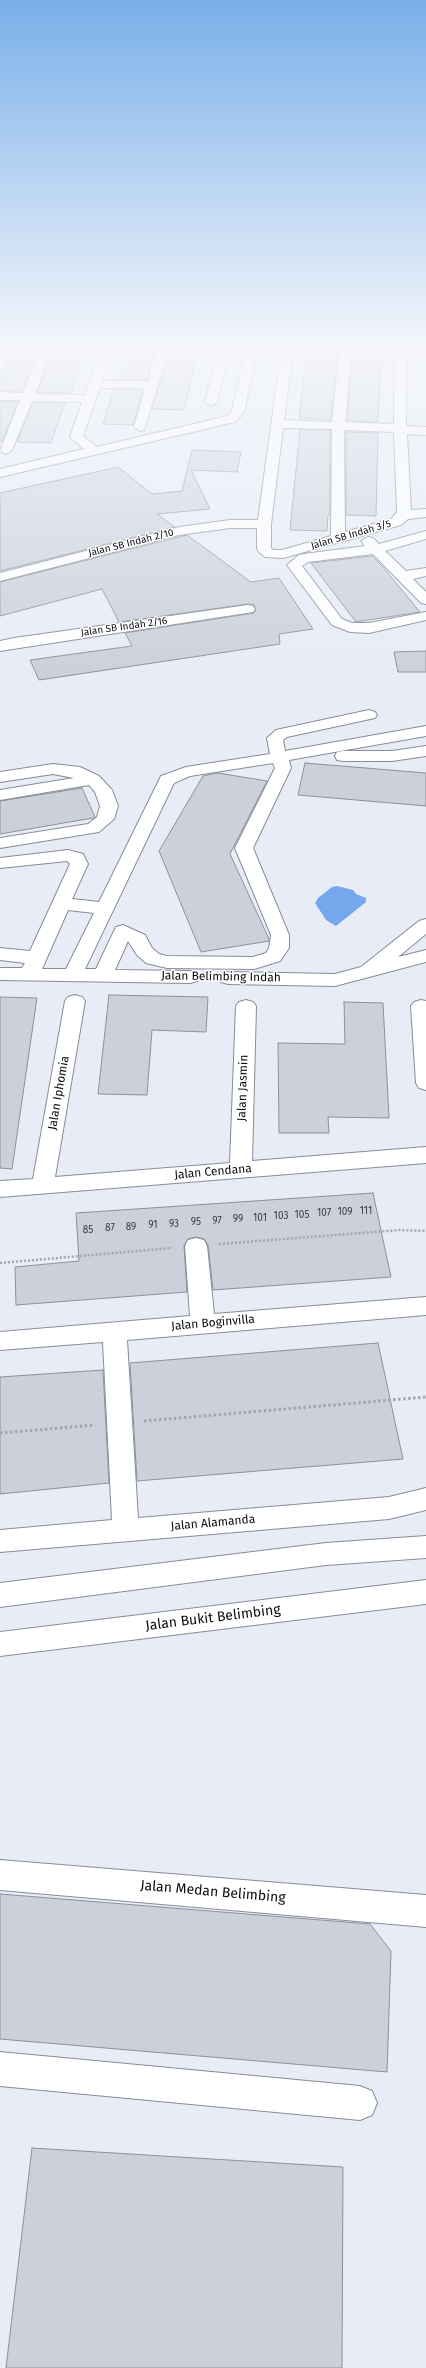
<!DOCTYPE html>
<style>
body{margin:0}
canvas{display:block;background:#e7ecf7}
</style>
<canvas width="426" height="2368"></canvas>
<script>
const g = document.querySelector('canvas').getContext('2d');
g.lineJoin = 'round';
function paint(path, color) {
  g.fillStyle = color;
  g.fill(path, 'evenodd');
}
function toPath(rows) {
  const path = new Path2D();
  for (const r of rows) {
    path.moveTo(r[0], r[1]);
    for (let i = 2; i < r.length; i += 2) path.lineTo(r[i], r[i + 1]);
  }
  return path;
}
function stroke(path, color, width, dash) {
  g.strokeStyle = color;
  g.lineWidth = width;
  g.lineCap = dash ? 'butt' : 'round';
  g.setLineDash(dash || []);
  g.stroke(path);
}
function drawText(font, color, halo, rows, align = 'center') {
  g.font = font + ' "Fira Sans",sans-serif';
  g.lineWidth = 3;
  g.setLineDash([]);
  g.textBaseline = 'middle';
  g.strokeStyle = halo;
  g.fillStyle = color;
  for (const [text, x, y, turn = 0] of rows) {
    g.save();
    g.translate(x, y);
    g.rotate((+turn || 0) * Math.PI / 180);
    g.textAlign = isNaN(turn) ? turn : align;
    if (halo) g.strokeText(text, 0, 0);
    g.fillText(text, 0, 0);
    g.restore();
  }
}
paint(toPath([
 [337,886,353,890,356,894,366,898,366,902,336,926,326,920,315,903,318,898,332,887]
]), '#74a7eb');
const building = toPath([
 [14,346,40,346,22,391,0,391,0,380,14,346],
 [55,346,88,346,70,393,37,393,55,346],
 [131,346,156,346,147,380,119,380,131,346],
 [308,346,338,346,331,420,299,418,308,346],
 [353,346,381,347,378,422,347,421,353,346],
 [171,347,199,348,184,410,152,409,171,347],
 [114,390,143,390,133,425,103,424,114,390],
 [0,402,18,402,2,441,0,441,0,402],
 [33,403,65,403,51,443,17,442,33,403],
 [300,430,330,430,330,515,328,515,327,531,290,530,300,430],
 [346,432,378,433,376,516,346,515,346,432],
 [192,450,241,452,237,472,191,470,210,509,157,514,175,527,0,571,0,493,118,467,152,494,182,491,192,450],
 [187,535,251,582,279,578,313,629,279,634,280,644,39,680,30,660,132,646,125,633,254,613,256,610,254,605,248,604,119,622,102,589,0,616,0,582,187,535],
 [372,556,382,566,420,612,356,622,311,563,372,556],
 [426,651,426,672,398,672,394,652,426,651],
 [305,763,426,773,426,806,298,795,305,763],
 [218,773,267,781,230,854,269,939,269,941,201,952,159,851,203,776,218,773],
 [82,788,95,817,93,818,0,834,0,801,82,788],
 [109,995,208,997,206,1032,152,1030,147,1095,98,1094,109,995],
 [0,997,37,998,12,1169,0,1168,0,997],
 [344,1002,383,1003,389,1118,328,1117,329,1133,279,1133,278,1043,345,1044,344,1002],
 [373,1193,391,1277,213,1290,208,1245,204,1239,196,1237,188,1239,184,1246,187,1292,16,1305,15,1267,79,1261,76,1213,373,1193],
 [378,1343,403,1459,137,1481,130,1363,378,1343],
 [103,1370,109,1483,0,1494,0,1377,103,1370],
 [0,1894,370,1924,391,1951,387,2072,0,2039,0,1894],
 [32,2148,343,2167,342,2368,6,2368,32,2148]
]);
paint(building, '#cbd0da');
stroke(building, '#8c919a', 1);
const minor = toPath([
 [42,346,54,346,35,394,85,395,103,346,115,346,102,381,148,381,158,346,170,346,144,430,140,431,134,427,145,388,100,388,83,436,97,447,227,416,232,411,246,346,258,346,244,412,235,422,0,477,0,469,84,449,70,437,82,402,32,401,12,450,6,454,0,451,20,400,0,400,0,392,23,393,42,346],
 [219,346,231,346,217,402,211,406,205,402,219,346],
 [282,346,294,346,284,420,332,422,340,346,352,346,345,422,394,424,395,346,407,346,406,426,426,427,426,435,407,434,411,510,426,509,426,517,408,519,401,525,283,558,265,557,259,552,257,549,257,528,230,528,179,535,0,581,0,573,179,527,230,520,258,520,282,346],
 [283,428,332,429,331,536,282,550,273,550,271,548,271,524,283,428],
 [344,430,394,432,397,512,391,519,345,532,344,430],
 [426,531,426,539,385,551,406,571,426,568,426,576,413,579,426,592,426,604,421,603,373,554,308,562,302,566,342,619,352,623,369,623,426,612,426,620,369,633,350,632,332,625,287,565,299,555,304,554,365,546,361,541,368,537,373,538,379,544,426,531],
 [248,605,253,606,255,609,253,612,0,651,0,641,14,638,248,605],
 [369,710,375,712,377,715,375,718,287,737,283,740,285,751,426,726,426,736,289,760,291,768,253,848,289,935,289,948,280,961,254,969,167,968,146,963,137,955,128,941,115,970,190,971,197,973,200,977,197,981,190,983,0,980,0,968,22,968,25,963,0,960,0,948,30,951,70,864,67,861,0,868,0,858,68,850,83,854,88,864,72,899,99,902,161,776,186,767,270,754,267,738,276,730,369,710],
 [273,763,275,768,235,848,271,935,269,948,266,953,253,957,167,956,159,954,152,948,145,935,123,925,116,927,114,931,96,969,85,969,174,783,190,776,273,763],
 [68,910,94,913,66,969,42,969,68,910],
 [426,746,426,756,392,761,343,761,337,760,335,756,337,752,343,751,392,751,426,746],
 [53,764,80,767,99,776,112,790,118,806,114,819,99,832,0,848,0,838,88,824,97,817,100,806,95,792,89,785,0,800,0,790,74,778,53,774,0,782,0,772,53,764],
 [426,919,426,934,398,957,426,950,426,962,335,986,228,984,221,982,218,978,221,974,228,972,335,974,361,967,419,921,426,919],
 [75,995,82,997,85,1001,55,1177,230,1163,236,1006,239,1002,246,1000,253,1002,256,1006,252,1161,426,1147,426,1163,0,1197,0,1181,33,1179,65,1001,68,997,75,995],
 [421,1000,426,1001,426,1090,419,1088,416,1083,411,1006,414,1002,421,1000],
 [196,1238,204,1240,207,1246,214,1314,426,1297,426,1315,127,1340,138,1518,389,1497,426,1488,426,1510,389,1519,0,1552,0,1530,112,1520,103,1342,0,1350,0,1332,190,1316,185,1246,188,1240,196,1238],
 [0,1860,426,1895,426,1927,0,1890,0,1860],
 [0,2052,360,2086,372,2091,377,2103,372,2115,360,2120,0,2086,0,2052]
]);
const major = toPath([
 [426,1536,426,1558,326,1565,0,1607,0,1583,326,1543,426,1536],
 [426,1580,426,1604,0,1656,0,1632,426,1580]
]);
stroke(minor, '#888c96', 2);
stroke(major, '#888c96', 2);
stroke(toPath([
 [219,1244,400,1230,426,1231],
 [0,1263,172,1248]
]), '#a2a6af', 2.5, [2, 2]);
stroke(toPath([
 [144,1421,426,1397],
 [0,1433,95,1425]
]), '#a2a6af', 3, [2.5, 2.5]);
paint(minor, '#fff');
paint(major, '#fff');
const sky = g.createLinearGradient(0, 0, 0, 677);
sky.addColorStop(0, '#79afe9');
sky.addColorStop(0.51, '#f4f6fb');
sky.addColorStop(1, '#f4f6fb00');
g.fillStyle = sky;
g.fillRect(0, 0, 426, 677);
drawText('10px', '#0a0b0f', '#fff', [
 ["Jalan SB Indah 3/5",351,535,-16],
 ["Jalan SB Indah 2/10",131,543,-14],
 ["Jalan SB Indah 2/16",124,627,-8]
]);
drawText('10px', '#3a3c42', null, [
 ["111",366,1211],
 ["109",345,1212],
 ["107",324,1213],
 ["105",302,1215],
 ["103",281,1216],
 ["101",260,1218],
 ["99",238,1219],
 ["97",217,1221],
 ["95",196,1222],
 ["93",174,1224],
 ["91",153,1225],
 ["89",131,1227],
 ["87",110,1228],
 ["85",88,1230]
]);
drawText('12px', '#0a0b0f', '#fff', [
 ["Jalan Belimbing Indah",221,977,1],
 ["Jalan Jasmin",243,1088,-88],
 ["Jalan Iphomia",59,1093,-80],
 ["Jalan Cendana",213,1172,-5],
 ["Jalan Boginvilla",213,1323,-5],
 ["Jalan Alamanda",213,1523,-5]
]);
drawText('14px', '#0a0b0f', '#fff', [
 ["Jalan Bukit Belimbing",213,1618,-7],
 ["Jalan Medan Belimbing",213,1892,5]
]);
</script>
